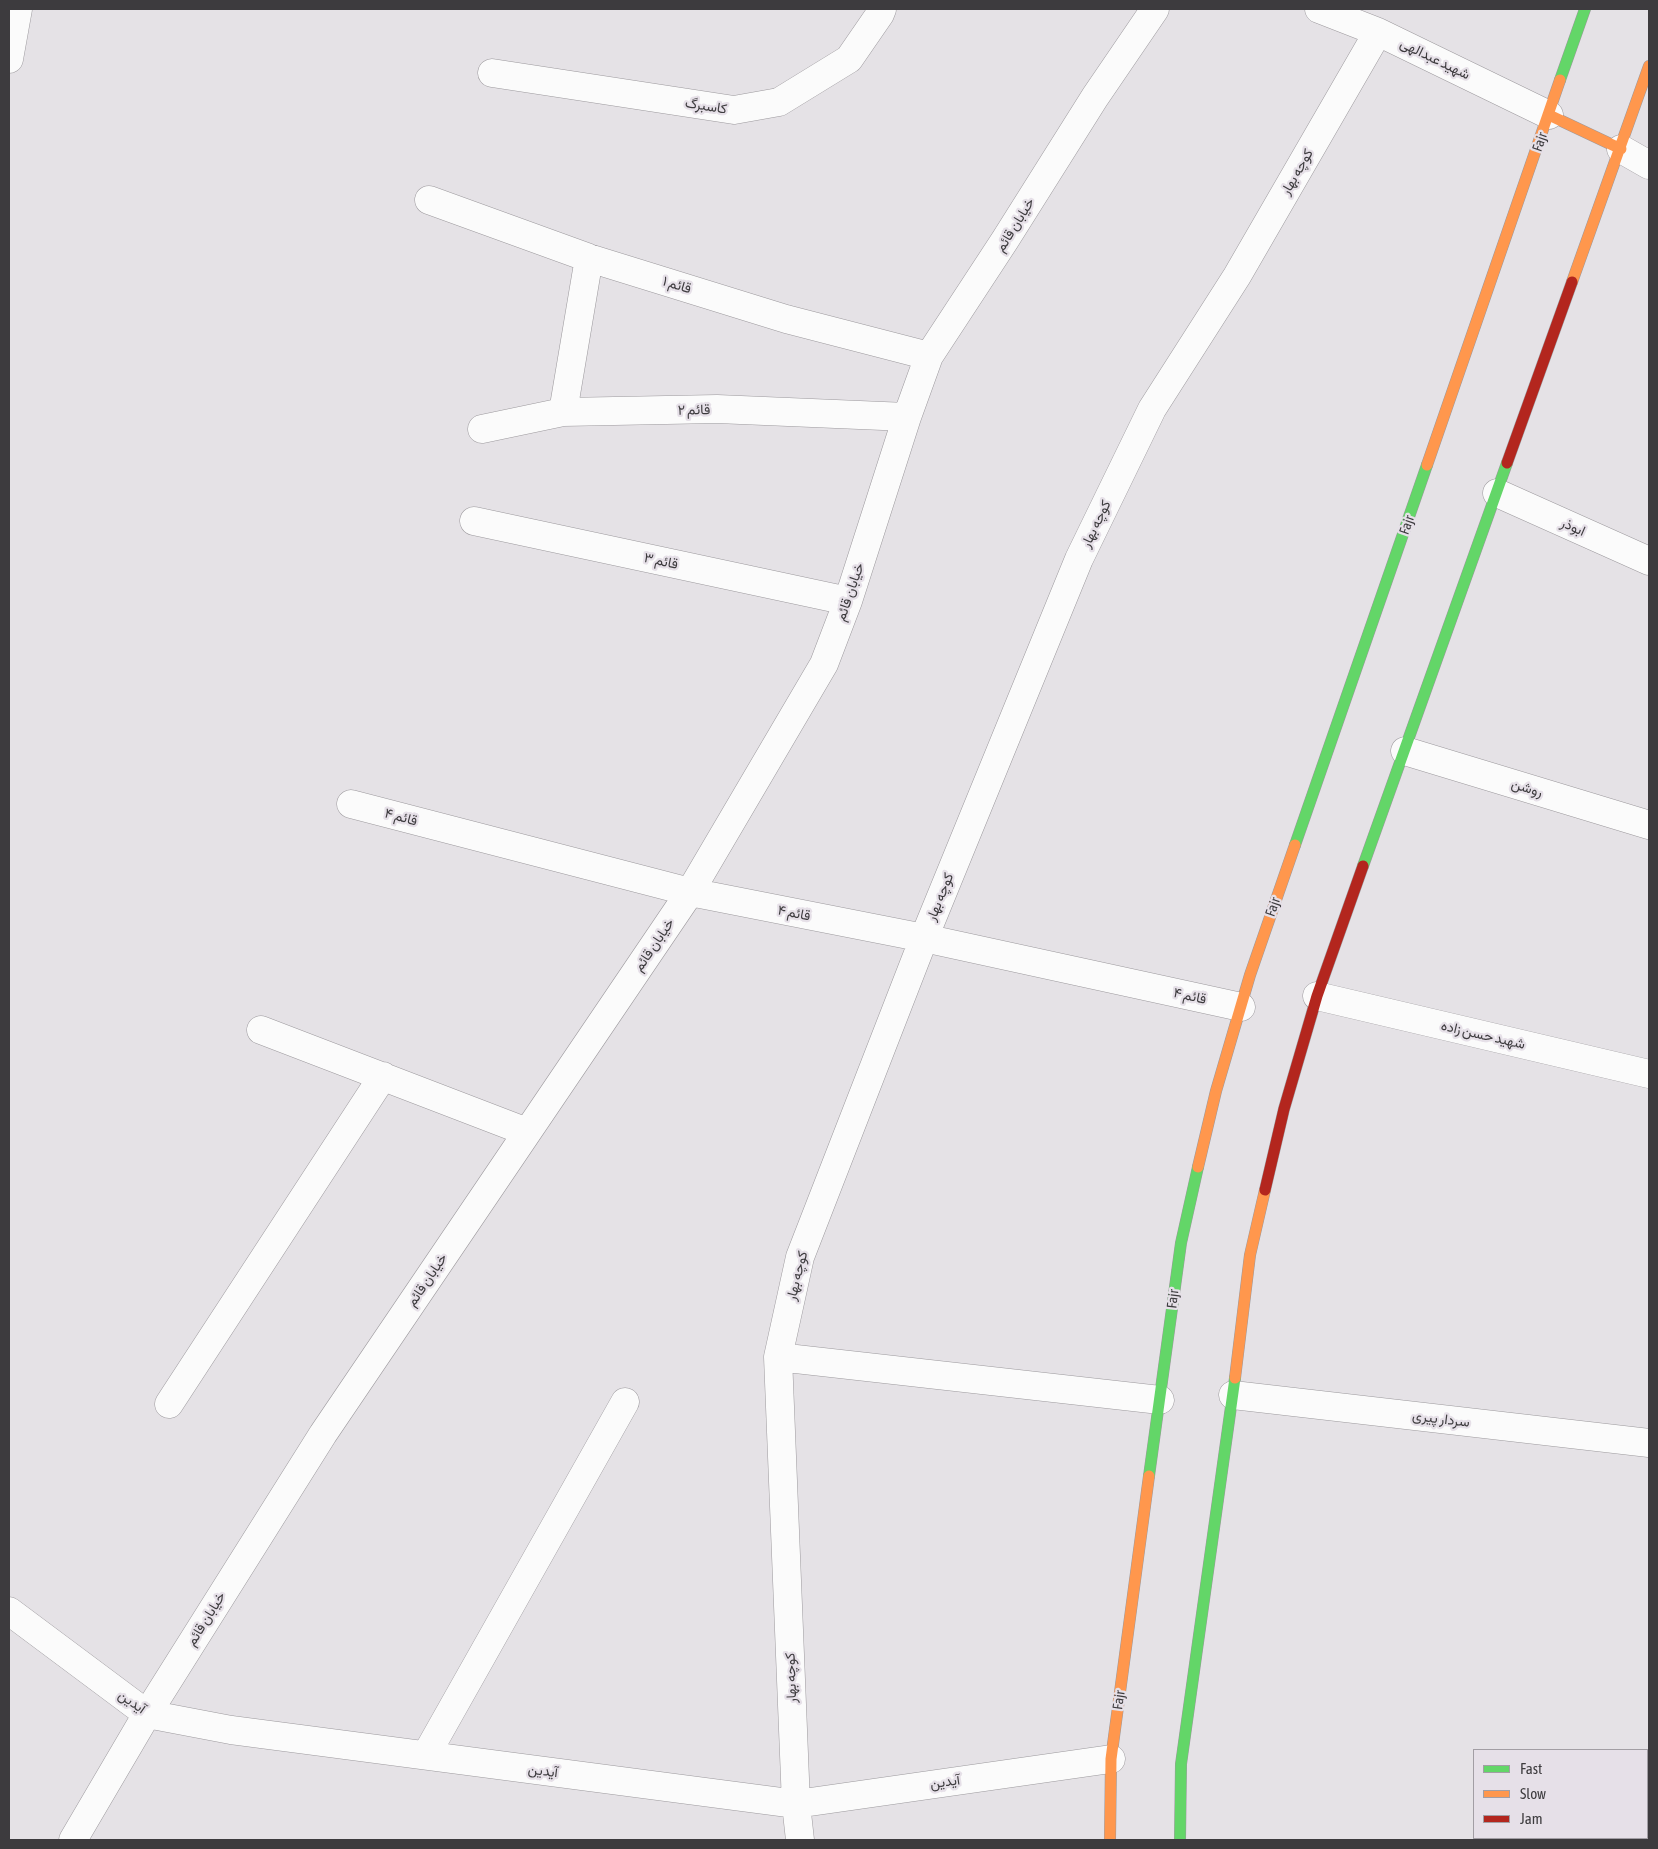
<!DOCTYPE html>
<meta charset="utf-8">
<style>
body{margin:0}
#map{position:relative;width:1658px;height:1849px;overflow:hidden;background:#e5e2e6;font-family:"Asap Condensed",sans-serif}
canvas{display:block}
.frame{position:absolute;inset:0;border:10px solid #3d3b3e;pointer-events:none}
.legend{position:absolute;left:1473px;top:1749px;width:175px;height:90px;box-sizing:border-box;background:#e6e0e8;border:1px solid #a29ea4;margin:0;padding:6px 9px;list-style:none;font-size:15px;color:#3d3b3e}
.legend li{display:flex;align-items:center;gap:10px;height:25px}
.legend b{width:25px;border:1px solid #a29ea4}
</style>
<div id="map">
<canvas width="1658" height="1849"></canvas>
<div class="frame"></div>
<ul class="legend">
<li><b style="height:6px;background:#63d668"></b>Fast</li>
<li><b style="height:6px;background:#ff974d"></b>Slow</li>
<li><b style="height:6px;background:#b3261e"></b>Jam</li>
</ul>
</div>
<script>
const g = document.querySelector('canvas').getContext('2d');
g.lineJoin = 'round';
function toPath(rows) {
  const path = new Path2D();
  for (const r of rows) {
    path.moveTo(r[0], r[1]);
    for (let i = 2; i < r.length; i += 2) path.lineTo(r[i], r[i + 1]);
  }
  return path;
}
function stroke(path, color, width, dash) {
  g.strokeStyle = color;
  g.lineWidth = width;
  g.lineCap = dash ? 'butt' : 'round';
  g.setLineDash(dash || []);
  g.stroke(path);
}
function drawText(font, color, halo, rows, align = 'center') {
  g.font = font + ' "Asap Condensed",Vazirmatn,sans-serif';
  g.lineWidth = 4.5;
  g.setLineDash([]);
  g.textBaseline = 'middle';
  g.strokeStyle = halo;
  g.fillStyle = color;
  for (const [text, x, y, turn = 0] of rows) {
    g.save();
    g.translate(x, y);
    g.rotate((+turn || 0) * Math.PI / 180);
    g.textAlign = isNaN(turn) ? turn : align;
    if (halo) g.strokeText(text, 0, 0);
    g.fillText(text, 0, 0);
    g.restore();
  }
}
const street = toPath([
 [1319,9,1378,32,1549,115],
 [9,59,18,9],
 [492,73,734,110,779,102,849,59,880,14,882,9],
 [1621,149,1649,165],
 [429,200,589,258,786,319,929,356],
 [563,412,589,258],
 [482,429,563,412,717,409,907,417],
 [1497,493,1649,561],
 [474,521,848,601],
 [1405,751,1649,825],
 [351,804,690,892,924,938,1241,1007],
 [1317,996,1649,1074],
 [261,1030,527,1132],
 [778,1357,1160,1400],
 [1233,1395,1649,1443],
 [169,1404,383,1076],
 [9,1611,147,1714,231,1730,796,1804,1111,1759],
 [426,1755,625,1402],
 [73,1840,147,1714,323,1434,690,892,824,664,848,601,907,417,929,356,1005,240,1095,97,1155,9],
 [800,1840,796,1804,778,1357,800,1257,924,938,1079,559,1152,409,1237,276,1378,32]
]);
const fast = toPath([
 [1560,80,1585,9],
 [1295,845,1427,465],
 [1363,866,1507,463],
 [1149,1476,1181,1243,1198,1167],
 [1180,1840,1181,1764,1235,1378]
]);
const slow = toPath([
 [1549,115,1621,149],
 [1572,282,1649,66],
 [1427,465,1560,80],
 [1198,1167,1216,1091,1250,975,1295,845],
 [1235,1378,1250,1255,1265,1190],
 [1110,1840,1111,1759,1149,1476]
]);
const jam = toPath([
 [1507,463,1572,282],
 [1265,1190,1284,1109,1317,996,1363,866]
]);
stroke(street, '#9c999d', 29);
stroke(fast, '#9c999d', 12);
stroke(slow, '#9c999d', 12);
stroke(jam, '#9c999d', 12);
stroke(street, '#fbfbfb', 28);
stroke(fast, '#63d668', 11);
stroke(slow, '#ff974d', 11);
stroke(jam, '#b3261e', 11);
drawText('14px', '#3d3b3e', '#e6e0e8', [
 ["شهید عبدالهی",1435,59,26],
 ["کاسبرگ",706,106,9],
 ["Fajr",1540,142,-71],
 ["کوچه بهار",1297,172,-60],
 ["خیابان قائم",1015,225,-58],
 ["قائم ۱",677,285,17],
 ["قائم ۲",694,410,-1],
 ["کوچه بهار",1096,524,-64],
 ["Fajr",1407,525,-71],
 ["ابوذر",1573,527,24],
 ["قائم ۳",661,561,12],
 ["خیابان قائم",850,592,-71],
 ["روشن",1527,788,17],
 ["قائم ۴",401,817,15],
 ["کوچه بهار",940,897,-68],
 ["Fajr",1273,907,-71],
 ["قائم ۴",794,913,11],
 ["خیابان قائم",654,945,-56],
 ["قائم ۴",1190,996,12],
 ["شهید حسن زاده",1483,1035,13],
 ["کوچه بهار",797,1276,-76],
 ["خیابان قائم",427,1280,-56],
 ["Fajr",1173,1299,-83],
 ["سردار پیری",1441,1419,7],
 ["خیابان قائم",206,1619,-58],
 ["کوچه بهار",791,1678,-92],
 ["Fajr",1119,1700,-82],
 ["آیدین",132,1702,35],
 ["آیدین",543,1771,7],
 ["آیدین",945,1782,-8]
]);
</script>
